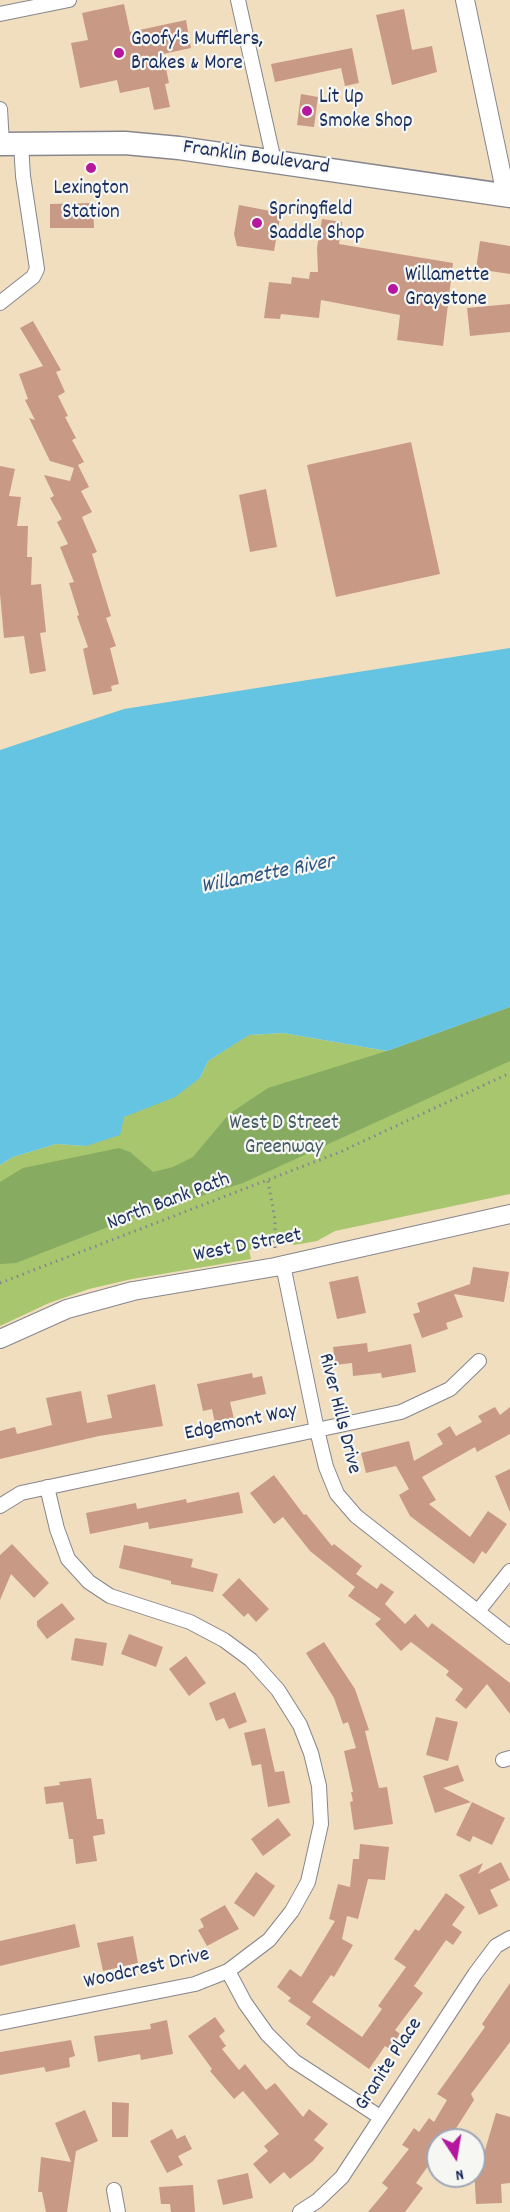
<!DOCTYPE html>
<style>
body{margin:0}
#map{position:relative;width:510px;height:2212px;overflow:hidden;background:#f1debf;font-family:Dekko,sans-serif}
canvas{display:block}
.north{position:absolute;left:426px;top:2128px;width:60px;height:60px;box-sizing:border-box;background:#f6f6f2;border:2px solid #9ea6b7;border-radius:50%;rotate:168deg;font-size:16px;font-weight:700;line-height:24px;text-align:center;color:#1b2f5e}
.north::after{content:'';display:block;margin:auto;width:21px;height:27px;background:#b5179e;clip-path:polygon(50% 0,100% 100%,50% 72%,0 100%)}
</style>
<div id="map">
<canvas width="510" height="2212"></canvas>
<div class="north">N</div>
</div>
<script>
const g = document.querySelector('canvas').getContext('2d');
g.lineJoin = 'round';
function paint(path, color) {
  g.fillStyle = color;
  g.fill(path, 'evenodd');
}
function toPath(rows) {
  const path = new Path2D();
  for (const r of rows) {
    path.moveTo(r[0], r[1]);
    for (let i = 2; i < r.length; i += 2) path.lineTo(r[i], r[i + 1]);
  }
  return path;
}
function stroke(path, color, width, dash) {
  g.strokeStyle = color;
  g.lineWidth = width;
  g.lineCap = dash ? 'butt' : 'round';
  g.setLineDash(dash || []);
  g.stroke(path);
}
function drawText(font, color, halo, rows, align = 'center') {
  g.font = font + ' Dekko,sans-serif';
  g.lineWidth = 4.5;
  g.setLineDash([]);
  g.textBaseline = 'middle';
  g.strokeStyle = halo;
  g.fillStyle = color;
  for (const [text, x, y, turn = 0] of rows) {
    g.save();
    g.translate(x, y);
    g.rotate((+turn || 0) * Math.PI / 180);
    g.textAlign = isNaN(turn) ? turn : align;
    if (halo) g.strokeText(text, 0, 0);
    g.fillText(text, 0, 0);
    g.restore();
  }
}
paint(toPath([
 [510,1007,510,1194,335,1231,317,1241,294,1245,288,1241,279,1242,249,1250,251,1259,132,1279,89,1289,49,1303,0,1326,0,1165,13,1157,56,1144,86,1146,124,1117,200,1078,208,1061,248,1035,283,1033,387,1051]
]), '#a8c66e');
paint(toPath([
 [510,1007,510,1061,243,1183,139,1215,16,1263,0,1264,0,1182,23,1168,119,1148,130,1152,153,1172,173,1167,193,1157,229,1114,268,1088,387,1051]
]), '#86ab61');
paint(toPath([
 [510,648,510,1007,387,1051,283,1033,249,1035,208,1061,200,1078,175,1097,124,1117,120,1135,86,1146,56,1144,13,1157,0,1165,0,750,124,709]
]), '#64c4e2');
paint(toPath([
 [124,4,130,32,186,20,191,48,163,54,169,83,165,84,170,107,154,110,149,87,120,93,117,80,80,88,71,43,88,40,82,13],
 [404,9,412,50,432,46,437,72,392,85,376,15],
 [352,48,359,83,345,86,341,68,275,82,271,64],
 [301,94,318,97,314,127,297,125],
 [93,203,94,228,50,228,50,204],
 [239,205,281,213,274,251,237,246,234,234],
 [322,219,342,222,339,244,453,263,443,346,397,340,400,315,321,300,319,318,281,314,280,319,264,318,269,282,291,284,292,277,309,279,310,272,318,272,317,248],
 [480,241,510,246,510,274,476,269],
 [510,304,510,332,470,336,467,308],
 [33,321,61,370,56,372,65,392,58,396,68,416,65,417,76,438,72,440,84,462,78,465,89,487,81,491,92,512,82,517,97,552,92,554,111,616,106,618,116,646,110,648,119,684,111,686,112,691,93,695,83,649,88,647,77,616,79,615,69,583,74,582,60,547,68,544,57,522,62,519,50,498,54,496,44,475,70,481,74,468,50,461,29,418,35,420,25,400,28,399,19,374,43,366,20,328],
 [411,442,440,574,336,597,307,465],
 [0,466,15,469,9,496,21,497,17,526,28,526,27,557,32,557,31,585,41,584,46,632,40,633,46,671,30,674,24,636,4,638,0,594],
 [266,489,277,547,250,552,239,495],
 [473,1267,509,1272,504,1302,454,1294,463,1317,446,1323,448,1329,422,1338,413,1314,420,1312,417,1303,470,1284],
 [358,1276,366,1313,337,1319,329,1282],
 [367,1343,368,1352,411,1344,416,1372,382,1378,381,1373,353,1376,352,1363,335,1365,333,1347],
 [252,1373,253,1378,262,1376,266,1394,230,1402,234,1419,215,1423,212,1409,203,1411,197,1384],
 [155,1384,163,1426,99,1436,0,1459,0,1431,15,1427,17,1434,52,1425,46,1398,81,1391,87,1423,112,1418,107,1395],
 [495,1407,500,1415,510,1407,510,1434,477,1452,475,1447,422,1477,436,1500,429,1504,470,1537,488,1511,507,1524,486,1554,482,1551,474,1564,410,1516,399,1495,409,1489,396,1466,366,1473,361,1453,409,1441,414,1461,443,1444,437,1434,450,1426,456,1436,482,1422,478,1416],
 [510,1469,510,1512,495,1476],
 [274,1475,304,1515,306,1514,332,1546,334,1544,362,1566,356,1574,377,1589,381,1583,394,1592,385,1604,405,1624,415,1614,428,1628,432,1623,510,1683,510,1714,487,1684,466,1709,455,1700,463,1689,446,1675,449,1671,411,1642,401,1651,375,1624,381,1619,348,1596,355,1587,310,1551,283,1517,274,1524,250,1493],
 [239,1492,243,1513,149,1529,148,1522,90,1534,86,1513,136,1503,137,1509,186,1499,187,1503],
 [12,1544,49,1583,34,1598,11,1574,0,1600,0,1555],
 [124,1545,193,1559,191,1567,218,1574,213,1592,171,1584,171,1581,119,1568],
 [239,1578,269,1609,256,1622,248,1613,244,1617,222,1595],
 [62,1603,75,1619,47,1639,37,1626,37,1621],
 [129,1634,163,1647,156,1667,121,1654],
 [75,1638,107,1643,103,1666,71,1660],
 [324,1642,355,1689,369,1730,365,1731,379,1788,387,1787,393,1824,354,1830,350,1802,353,1801,351,1792,353,1792,344,1751,356,1748,348,1722,343,1724,334,1698,306,1653],
 [186,1656,206,1683,189,1696,169,1669],
 [235,1692,247,1722,229,1729,224,1718,216,1721,209,1703],
 [436,1717,458,1722,448,1761,426,1755],
 [265,1728,275,1772,284,1771,290,1803,268,1807,261,1764,252,1766,244,1733],
 [458,1765,464,1781,443,1788,471,1802,435,1813,423,1776],
 [91,1778,97,1819,103,1819,105,1834,93,1836,97,1861,76,1864,73,1839,69,1839,63,1802,46,1804,44,1787,60,1785,59,1782],
 [472,1802,505,1818,492,1845,473,1836,470,1842,456,1835],
 [278,1818,291,1835,263,1856,251,1839],
 [360,1844,389,1847,385,1880,368,1879,358,1919,347,1916,342,1939,353,1945,334,1977,331,1975,312,2002,362,2037,382,2009,378,2006,406,1967,394,1959,415,1929,419,1931,446,1893,465,1907,452,1925,462,1932,453,1945,446,1940,414,1986,423,1993,395,2030,400,2034,390,2049,385,2046,369,2069,306,2024,311,2017,288,2001,291,1998,277,1987,290,1969,301,1977,335,1921,329,1919,338,1884,350,1887,353,1859,359,1859],
 [501,1862,510,1880,490,1890,498,1906,479,1915,459,1875,483,1863,478,1874],
 [256,1872,275,1886,254,1917,234,1903],
 [225,1905,239,1929,207,1946,198,1930,204,1927,200,1919],
 [75,1924,80,1947,0,1966,0,1941],
 [133,1936,138,1963,103,1971,97,1943],
 [510,1983,510,2042,471,2094,474,2100,455,2130,446,2140,438,2140,438,2152,416,2183,423,2188,405,2212,368,2212,388,2188,382,2183,409,2149,402,2145,414,2128,419,2132,429,2118,434,2122,447,2100,437,2094,485,2027,482,2024],
 [215,2017,225,2031,219,2036,226,2046,222,2049,239,2070,245,2064,266,2090,275,2083,303,2117,309,2109,328,2124,314,2140,324,2148,313,2161,290,2179,284,2172,270,2184,253,2164,268,2151,264,2146,279,2134,243,2091,234,2099,210,2071,212,2069,188,2036],
 [167,2020,173,2054,141,2060,140,2054,98,2062,94,2036,151,2029,150,2024],
 [71,2040,75,2056,69,2058,70,2067,46,2072,44,2067,0,2075,0,2052],
 [112,2102,129,2103,128,2137,112,2137],
 [85,2110,98,2141,76,2151,67,2212,46,2212,42,2192,38,2192,41,2157,71,2162,55,2123],
 [496,2113,510,2117,510,2183,501,2184,502,2203,476,2204,474,2167,480,2167],
 [172,2129,177,2139,185,2135,192,2149,178,2156,183,2165,167,2173,150,2141],
 [248,2173,253,2198,223,2205,217,2180],
 [193,2185,195,2212,171,2212,170,2204,161,2204,159,2187]
]), '#c89a86');
const minor = toPath([
 [238,0,274,161],
 [0,14,69,0],
 [0,109,2,144],
 [0,303,33,277,37,269,23,176,21,144],
 [283,1265,317,1430,326,1467,337,1494,356,1516,510,1637],
 [0,1506,21,1493,401,1412,450,1389,479,1361],
 [479,1610,510,1571],
 [503,1760,510,1758],
 [228,1971,245,2003,267,2034,294,2061,380,2117],
 [0,2023,195,1984,228,1971,269,1940,292,1911,308,1882,321,1824,319,1786,311,1753,300,1725,278,1690,251,1660,224,1640,190,1622,110,1596,89,1582,68,1559,57,1529,47,1487],
 [114,2190,118,2212],
 [300,2212,317,2201,342,2177,475,1974,496,1946,510,1938]
]);
const tertiary = toPath([
 [465,0,506,195],
 [0,1339,67,1309,133,1291,275,1267,510,1214]
]);
const primary = toPath([
 [0,144,125,143,179,148,510,196]
]);
stroke(minor, '#86868e', 16);
stroke(tertiary, '#86868e', 20);
stroke(primary, '#86868e', 25);
stroke(toPath([
 [268,1181,275,1220,275,1251],
 [0,1283,340,1152,510,1073]
]), '#86868e', 3, [1.5, 4.5]);
stroke(minor, '#fff', 14);
stroke(tertiary, '#fff', 18);
stroke(primary, '#fff', 22);
for (const [x, y, r, color] of [
 [119,53,6,"#b5179e"],
 [307,111,6,"#b5179e"],
 [91,168,6,"#b5179e"],
 [257,223,6,"#b5179e"],
 [393,289,6,"#b5179e"]
]) {
  const dot = new Path2D();
  dot.arc(x, y, r, 0, 2 * Math.PI);
  g.fillStyle = color;
  g.fill(dot);
  stroke(dot, '#f6f6f2', 2);
}
drawText('21px', '#1b2f5e', '#f6f6f2', [
 ["Goofy's Mufflers,",131,41],
 ["Brakes & More",131,65],
 ["Lit Up",319,99],
 ["Smoke Shop",319,123],
 ["Lexington",91,190,"center"],
 ["Station",91,214,"center"],
 ["Springfield",269,211],
 ["Saddle Shop",269,235],
 ["Willamette",405,277],
 ["Graystone",405,301]
], 'left');
drawText('21px', '#1b2f5e', '#f6f6f2', [
 ["Franklin Boulevard",256,159,8],
 ["North Bank Path",169,1203,-21],
 ["West D Street",248,1247,-11],
 ["River Hills Drive",338,1414,76],
 ["Edgemont Way",241,1424,-12],
 ["Woodcrest Drive",147,1970,-13],
 ["Granite Place",390,2065,-57]
]);
drawText('21px', '#455c63', '#f6f6f2', [
 ["West D Street",284,1125],
 ["Greenway",284,1149]
]);
drawText('italic 22px', '#2d547f', '#f6f6f2', [
 ["Willamette River",268,876,-11]
]);
</script>
